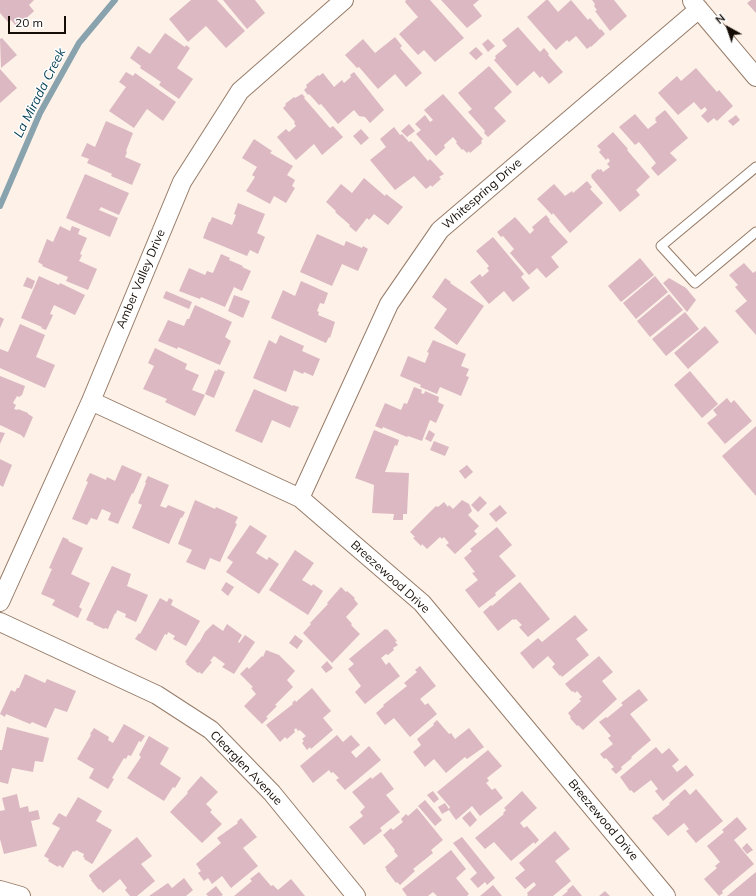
<!DOCTYPE html>
<style>
body{margin:0}
#map{position:relative;width:756px;height:896px;overflow:hidden;background:#fdf1e8;font-family:Mulish,sans-serif}
canvas{display:block}
.north{position:absolute;left:708px;top:8px;width:40px;height:40px;-webkit-text-stroke:3px #fff;paint-order:stroke;rotate:320deg;font-size:11px;font-weight:700;line-height:16px;text-align:center;color:#150c05}
.north::after{content:'';display:block;margin:auto;width:14px;height:18px;background:#150c05;clip-path:polygon(50% 0,100% 100%,50% 72%,0 100%)}
.scale{position:absolute;left:8px;top:16px;width:58px;height:18px;box-sizing:border-box;border:2px solid #150c05;border-top:0;padding-left:5px;font-size:12px;line-height:14px;white-space:nowrap;color:#150c05;-webkit-text-stroke:3px #fff;paint-order:stroke}
</style>
<div id="map">
<canvas width="756" height="896"></canvas>
<div class="north">N</div>
<div class="scale">20 m</div>
</div>
<script>
const g = document.querySelector('canvas').getContext('2d');
g.lineJoin = 'round';
function toPath(rows) {
  const path = new Path2D();
  for (const r of rows) {
    path.moveTo(r[0], r[1]);
    for (let i = 2; i < r.length; i += 2) path.lineTo(r[i], r[i + 1]);
  }
  return path;
}
function stroke(path, color, width, dash) {
  g.strokeStyle = color;
  g.lineWidth = width;
  g.lineCap = dash ? 'butt' : 'round';
  g.setLineDash(dash || []);
  g.stroke(path);
}
function paint(path, color) {
  g.fillStyle = color;
  g.fill(path, 'evenodd');
}
function drawText(font, color, halo, rows, align = 'center') {
  g.font = font + ' Mulish,sans-serif';
  g.lineWidth = 3;
  g.setLineDash([]);
  g.textBaseline = 'middle';
  g.strokeStyle = halo;
  g.fillStyle = color;
  for (const [text, x, y, turn = 0] of rows) {
    g.save();
    g.translate(x, y);
    g.rotate((+turn || 0) * Math.PI / 180);
    g.textAlign = isNaN(turn) ? turn : align;
    if (halo) g.strokeText(text, 0, 0);
    g.fillText(text, 0, 0);
    g.restore();
  }
}
stroke(toPath([
 [0,206,40,113,79,43,115,0]
]), '#88a2ae', 6);
paint(toPath([
 [0,0,34,0,29,5,34,11,17,27,11,20,8,22,0,13],
 [191,0,217,0,245,31,226,48,206,26,188,42,169,19],
 [223,0,255,0,265,13,247,29],
 [406,0,430,0,464,38,435,62,424,50,418,55,399,34,418,17,405,2],
 [441,0,479,0,473,5,482,16,467,28],
 [546,0,548,0,558,12,571,0,588,20,590,18,600,30,601,29,605,34,591,47,591,46,587,49,576,36,569,42,567,40,556,50,527,17],
 [592,0,614,0,627,16,610,31,595,11,597,10,594,6,595,4],
 [751,0,756,0,756,13,747,3],
 [518,27,540,52,544,48,549,54,548,55,563,72,549,84,542,76,540,78,534,71,517,86,494,60,496,58,495,56,507,46,502,40],
 [165,33,185,47,186,45,190,48,177,68,193,79,179,99,159,85,161,82,140,68,141,66,130,58,138,46,150,54],
 [395,37,402,46,400,48,422,73,406,87,395,74,378,89,359,67,357,68,345,55,363,39,375,53],
 [2,38,17,55,1,68,0,39],
 [488,39,495,46,488,52,482,44],
 [476,47,483,54,476,60,469,53],
 [489,66,512,92,494,108,506,121,488,137,484,133,485,131,468,112,472,109,458,93],
 [696,68,717,92,719,90,733,106,717,121,714,118,708,123,701,116,707,110,705,107,701,110,694,102,678,115,658,93,677,76,681,81],
 [0,69,17,88,0,103],
 [126,72,133,76,135,73,176,102,163,121,147,109,134,128,109,111,126,87,119,82],
 [354,72,384,110,370,123,365,117,359,116,354,110,338,124,321,104,319,105,309,94,308,95,304,90,307,87,306,85,318,75,319,76,323,73,334,87,342,80,344,83,351,77,350,75],
 [302,94,305,97,304,98,330,128,333,126,343,137,322,155,314,144,296,160,277,137,286,129,289,132,296,126,294,123,295,122,283,108,286,105,285,104,294,97,295,98],
 [443,94,483,139,481,141,482,143,470,153,469,151,467,153,463,149,462,150,456,143,457,142,453,137,444,145,445,148,436,156,416,134,421,130,415,124,425,115,430,122,433,120,424,110],
 [665,110,688,138,670,153,677,160,658,176,651,168,656,163,639,142,635,145,619,127,635,114,648,129,657,122,655,120,656,119,655,118],
 [736,115,740,120,733,126,728,121],
 [106,121,133,133,126,151,127,152,125,157,141,164,132,185,111,176,112,174,87,163,89,159,81,156,87,143,95,147],
 [409,124,415,131,407,137,401,131],
 [394,127,400,135,402,134,409,142,411,141,428,161,430,159,444,174,439,177,441,179,432,187,431,185,426,189,414,176,395,190,370,160,386,147,380,139],
 [361,129,369,138,361,145,353,136],
 [613,132,628,149,627,150,650,177,636,190,640,195,620,212,591,177,592,176,591,175,598,169,599,170,601,169,603,172,610,167,607,164,610,161,608,158,606,160,599,152,601,150,597,146],
 [254,139,272,151,270,153,293,166,287,175,295,180,292,186,295,188,286,203,274,196,270,204,246,191,255,177,252,175,257,167,242,158],
 [85,174,129,193,119,215,101,207,99,210,118,218,110,237,66,218],
 [364,178,385,196,386,194,403,207,388,225,374,214,369,220,367,218,356,232,349,226,350,225,335,212,336,211,326,202,341,184,352,193],
 [587,181,592,187,590,189,603,203,570,233,553,213,552,215,537,199,554,184,565,196,572,191,573,193],
 [238,203,265,214,257,233,265,237,258,254,250,250,247,256,203,238,209,222,210,222,212,217,232,225,236,215,234,214],
 [546,215,550,220,549,221,568,242,551,257,559,267,546,278,537,268,529,275,510,253,514,249,503,236,501,237,497,232,515,217,530,234,534,230,532,227],
 [60,226,70,231,72,226,80,229,78,234,87,238,80,254,82,255,79,261,97,269,88,290,66,281,68,277,42,266,43,265,38,262,47,239,53,242],
 [317,234,344,246,346,241,362,248,363,246,368,249,358,271,342,264,332,286,300,272],
 [493,237,524,274,521,277,530,288,513,302,504,291,489,304,470,282,480,274,482,277,489,271,487,268,489,266,476,251],
 [221,254,230,258,229,260,243,266,242,267,251,271,242,291,234,287,225,307,201,297,200,299,179,291,189,268,205,275,207,271,213,273],
 [640,258,654,275,621,302,608,286],
 [744,263,753,273,756,271,756,335,735,311,747,301,735,287,738,285,729,275],
 [39,276,59,285,60,283,85,295,75,315,54,305,50,314,53,315,46,330,41,328,42,327,21,318],
 [655,276,668,292,636,319,623,303],
 [27,277,35,281,32,289,23,286],
 [445,278,451,282,450,283,484,306,457,345,434,328,447,309,432,297],
 [669,278,686,288,696,300,687,312,663,283],
 [301,281,328,293,324,304,320,303,317,311,319,312,318,315,335,322,330,338,329,337,326,343,271,318,283,290,295,296],
 [166,291,192,302,189,309,163,298],
 [669,294,683,310,650,337,637,321],
 [234,295,250,301,243,318,228,311],
 [195,305,232,322,225,337,231,341,220,365,178,347,177,349,158,341,168,320,184,326,187,319,189,319],
 [685,312,699,329,666,356,652,339],
 [0,317,4,319,0,328],
 [20,324,45,335,36,357,55,365,45,388,0,368,0,349,8,352],
 [705,326,719,342,688,369,674,353],
 [280,335,304,346,302,351,320,359,313,376,304,372,303,374,294,370,286,392,253,378,269,340,276,344],
 [433,340,466,354,461,366,469,369,466,376,469,377,461,396,440,387,437,394,420,387,421,385,400,376,408,356,425,363,429,353,427,352],
 [155,348,187,364,185,369,199,375,192,390,205,395,195,416,165,402,167,399,143,389,154,366,148,363],
 [218,369,225,372,214,398,205,394,215,370,217,371],
 [690,371,718,404,702,418,674,385],
 [0,376,25,386,22,395,19,397,17,396,13,403,16,405,14,409,18,410,18,409,28,413,28,414,33,417,24,438,21,435,0,425],
 [414,387,422,390,421,393,424,394,425,391,439,397,438,402,444,405,436,423,430,420,422,441,408,436,407,437,383,427,382,429,375,426,385,403,401,410,404,403,407,404],
 [254,389,293,406,293,405,299,407,290,428,272,420,262,443,235,431],
 [727,398,731,403,734,400,752,421,725,444,707,423,717,415,713,410],
 [756,426,756,496,722,456],
 [374,430,399,440,397,446,395,445,385,472,409,473,407,514,403,514,403,520,393,520,394,514,372,513,374,485,355,478],
 [429,430,435,434,431,442,425,439],
 [0,432,5,433,0,444],
 [434,441,449,447,445,456,430,450],
 [0,459,12,465,3,487,0,485],
 [122,465,142,474,133,494,132,493,118,524,108,520,111,513,102,509,97,520,91,518,87,525,72,519,88,482,86,481,90,473,106,480,107,477,115,481],
 [467,465,473,472,465,479,459,471],
 [148,476,169,485,160,506,166,508,168,505,185,512,182,518,181,517,169,544,132,528,142,505,138,503,146,483,145,482],
 [480,496,487,503,478,512,471,505],
 [195,500,215,509,216,507,238,517,235,523,237,524,220,562,210,558,205,570,186,562,192,550,178,544],
 [462,500,469,504,472,511,468,515,479,526,474,531,477,534,455,554,446,545,449,543,444,537,442,539,440,537,427,549,422,544,421,546,413,538,415,537,410,532,436,506,438,507,444,502,448,507,449,505,453,509],
 [500,505,507,513,496,522,489,514],
 [250,525,267,536,256,553,267,560,269,557,279,564,259,594,226,572,233,562,227,558],
 [497,527,512,545,499,556,516,576,495,593,496,595,479,608,465,590,478,580,472,573,475,572,464,558,472,551,470,549],
 [63,537,69,540,68,541,83,548,71,574,90,583,79,607,82,609,78,618,52,605,55,600,41,594,52,569,49,568],
 [295,550,314,563,302,580,312,586,313,584,323,591,308,615,269,590],
 [112,566,131,574,127,586,148,595,136,622,125,617,126,614,117,610,116,614,115,613,108,629,105,628,104,629,93,624,94,623,86,620],
 [226,582,234,587,228,596,221,590],
 [520,582,550,619,528,637,519,627,522,625,516,619,514,620,513,619,498,631,483,612,491,605,492,606],
 [341,587,346,592,347,591,355,598,354,599,358,604,346,617,352,624,351,625,360,634,332,663,303,633,311,624,310,623,328,604,327,603],
 [160,598,167,602,169,598,173,600,171,605,200,621,186,646,173,639,175,636,168,632,167,635,165,634,156,651,135,639,139,633,140,634],
 [575,615,588,630,576,639,589,655,562,677,561,675,560,676,552,667,555,664,548,656,533,669,520,653,538,638,542,642],
 [213,624,223,631,227,624,242,635,238,642,239,643,245,635,255,642,234,674,222,667,225,664,214,656,210,661,212,662,202,674,199,672,198,673,186,664,187,663,185,662,199,642,199,643,205,632],
 [385,629,386,630,387,629,397,641,395,642,398,645,393,648,394,650,388,655,386,654,381,658,386,665,389,662,400,676,365,704,355,692,361,686,348,669,354,664,349,659],
 [295,635,303,641,297,649,289,643],
 [266,650,279,655,295,671,287,680,293,687,275,705,277,706,266,717,268,718,262,724,244,706,256,694,251,688,253,687,240,674,247,667,249,669,262,656,263,657],
 [599,656,613,672,602,681,617,699,583,730,578,725,577,726,570,718,571,717,568,713,581,701,579,699,582,697,577,691,575,693,573,691,572,692,565,684],
 [327,661,333,668,326,673,321,667],
 [420,666,436,686,420,699,425,705,428,703,437,714,410,737,394,718,385,725,376,713,384,706,383,705,407,686,404,683,417,672,415,670],
 [25,674,45,683,47,679,76,691,67,712,55,708,46,728,32,722,30,724,6,714,5,717,0,714,11,690,15,692,17,688,19,688],
 [312,688,331,711,323,718,333,730,311,749,310,747,307,750,302,743,304,741,302,739,306,736,300,730,298,731,296,728,294,730,295,732,287,739,285,737,280,742,266,725,293,704,292,703,295,700,296,702],
 [639,689,648,700,630,714,651,740,631,757,632,758,621,767,622,769,616,774,611,769,614,767,606,758,604,759,600,754,613,744,608,738,611,736,599,722,606,717,607,718,623,705,621,703],
 [437,720,449,734,451,733,455,739,469,728,484,747,467,759,465,757,446,773,434,759,425,767,413,752,421,745,417,739,434,725,433,724],
 [124,724,145,736,141,742,139,741,131,756,128,755,126,759,124,758,112,778,114,779,108,789,89,778,94,769,77,759,91,735,90,734,94,728,109,737,108,740,113,743],
 [7,727,49,738,43,762,35,761,33,772,12,768,8,784,0,782,0,750,2,750],
 [337,735,343,742,351,735,360,745,351,752,356,758,369,746,381,760,345,790,336,780,339,778,333,772,331,773,329,770,313,783,300,766],
 [149,736,169,748,160,764,181,778,175,788,173,787,164,801,127,778,141,757,139,755],
 [656,747,662,754,669,748,679,760,672,766,677,772,686,765,694,775,663,801,655,791,658,789,651,780,634,793,631,790,630,791,620,777],
 [488,750,502,766,487,778,489,781,486,783,492,790,495,788,503,798,480,816,472,806,456,820,449,810,442,814,438,807,445,803,449,809,450,807,437,792],
 [381,772,394,789,386,795,400,812,380,828,382,831,364,845,349,827,363,816,360,812,365,807,352,792,371,777,372,779],
 [201,776,218,792,206,804,212,810,210,812,222,824,202,843,170,812,188,793,187,792],
 [685,789,690,795,696,789,723,821,696,843,686,831,689,829,684,823,668,836,652,818,656,814,657,815,670,804,669,803],
 [433,791,439,799,434,803,427,795],
 [522,791,537,808,520,823,524,828,527,826,539,840,535,844,534,842,511,861,494,842,485,849,475,838,504,814,503,813,506,810,504,808],
 [17,794,20,808,28,806,29,812,38,810,40,819,31,821,37,846,4,854,0,839,0,811,5,810,2,798],
 [78,797,102,811,96,821,112,830,93,863,92,864,84,859,85,858,83,857,84,854,76,850,75,852,73,851,63,868,59,865,58,867,48,861,49,859,44,856,60,828,52,824,59,813,66,817],
 [425,800,442,820,435,826,418,806],
 [417,808,443,840,431,850,433,853,413,869,415,871,400,885,397,882,396,883,386,870,387,870,385,867,398,856,394,851,395,850,383,835,391,828,393,830,403,822,401,819,406,814,408,816],
 [470,811,477,820,470,827,462,818],
 [737,817,747,829,734,840,754,864,722,891,723,893,719,896,704,879,717,868,715,866,720,862,707,846,724,832,722,830],
 [241,818,257,837,243,848,258,866,231,888,222,876,212,884,208,878,204,881,198,873,201,871,196,864,221,843,217,838,238,823,237,822],
 [555,831,570,849,555,861,571,881,553,896,527,896,528,895,527,893,536,885,534,882,525,889,515,878,525,870,519,863],
 [137,837,152,856,141,864,155,881,137,896,130,896,125,890,127,888,120,879,103,893,100,889,99,890,91,880,92,880,89,876,90,874],
 [462,837,495,878,487,885,485,882,478,888,470,879,477,873,453,843],
 [747,843,753,850,747,854,742,848],
 [451,850,466,869,456,878,469,894,467,896,437,896,433,892,428,896,407,896,402,889],
 [259,872,271,886,273,885,278,890,291,879,305,896,234,896,252,881,250,879],
 [756,872,756,896,727,896],
 [184,878,193,890,186,896,149,896,168,883,172,888],
 [493,885,502,896,480,896],
 [573,885,582,896,562,896,568,891,567,890],
 [216,886,223,895,221,896,208,896,206,894],
 [605,891,610,896,599,896]
]), '#dcb8c2');
const lane = toPath([
 [756,167,661,246,695,283,756,232]
]);
const street = toPath([
 [692,1,756,77],
 [91,401,300,498,422,603,666,896],
 [300,498,389,304,440,230,699,9],
 [0,602,91,401,182,182,240,91,344,0],
 [0,622,157,695,211,730,272,793,356,896],
 [0,890,21,896]
]);
stroke(lane, '#977c69', 11);
stroke(street, '#977c69', 20);
stroke(lane, '#fff', 9);
stroke(street, '#fff', 18);
drawText('12px', '#150c05', '#fff', [
 ["Whitespring Drive",482,194,-41],
 ["Amber Valley Drive",141,279,-67],
 ["Breezewood Drive",390,577,42],
 ["Clearglen Avenue",246,768,46],
 ["Breezewood Drive",603,820,50]
]);
drawText('italic 13px', '#003d53', '#fff', [
 ["La Mirada Creek",40,93,-63]
]);
</script>
